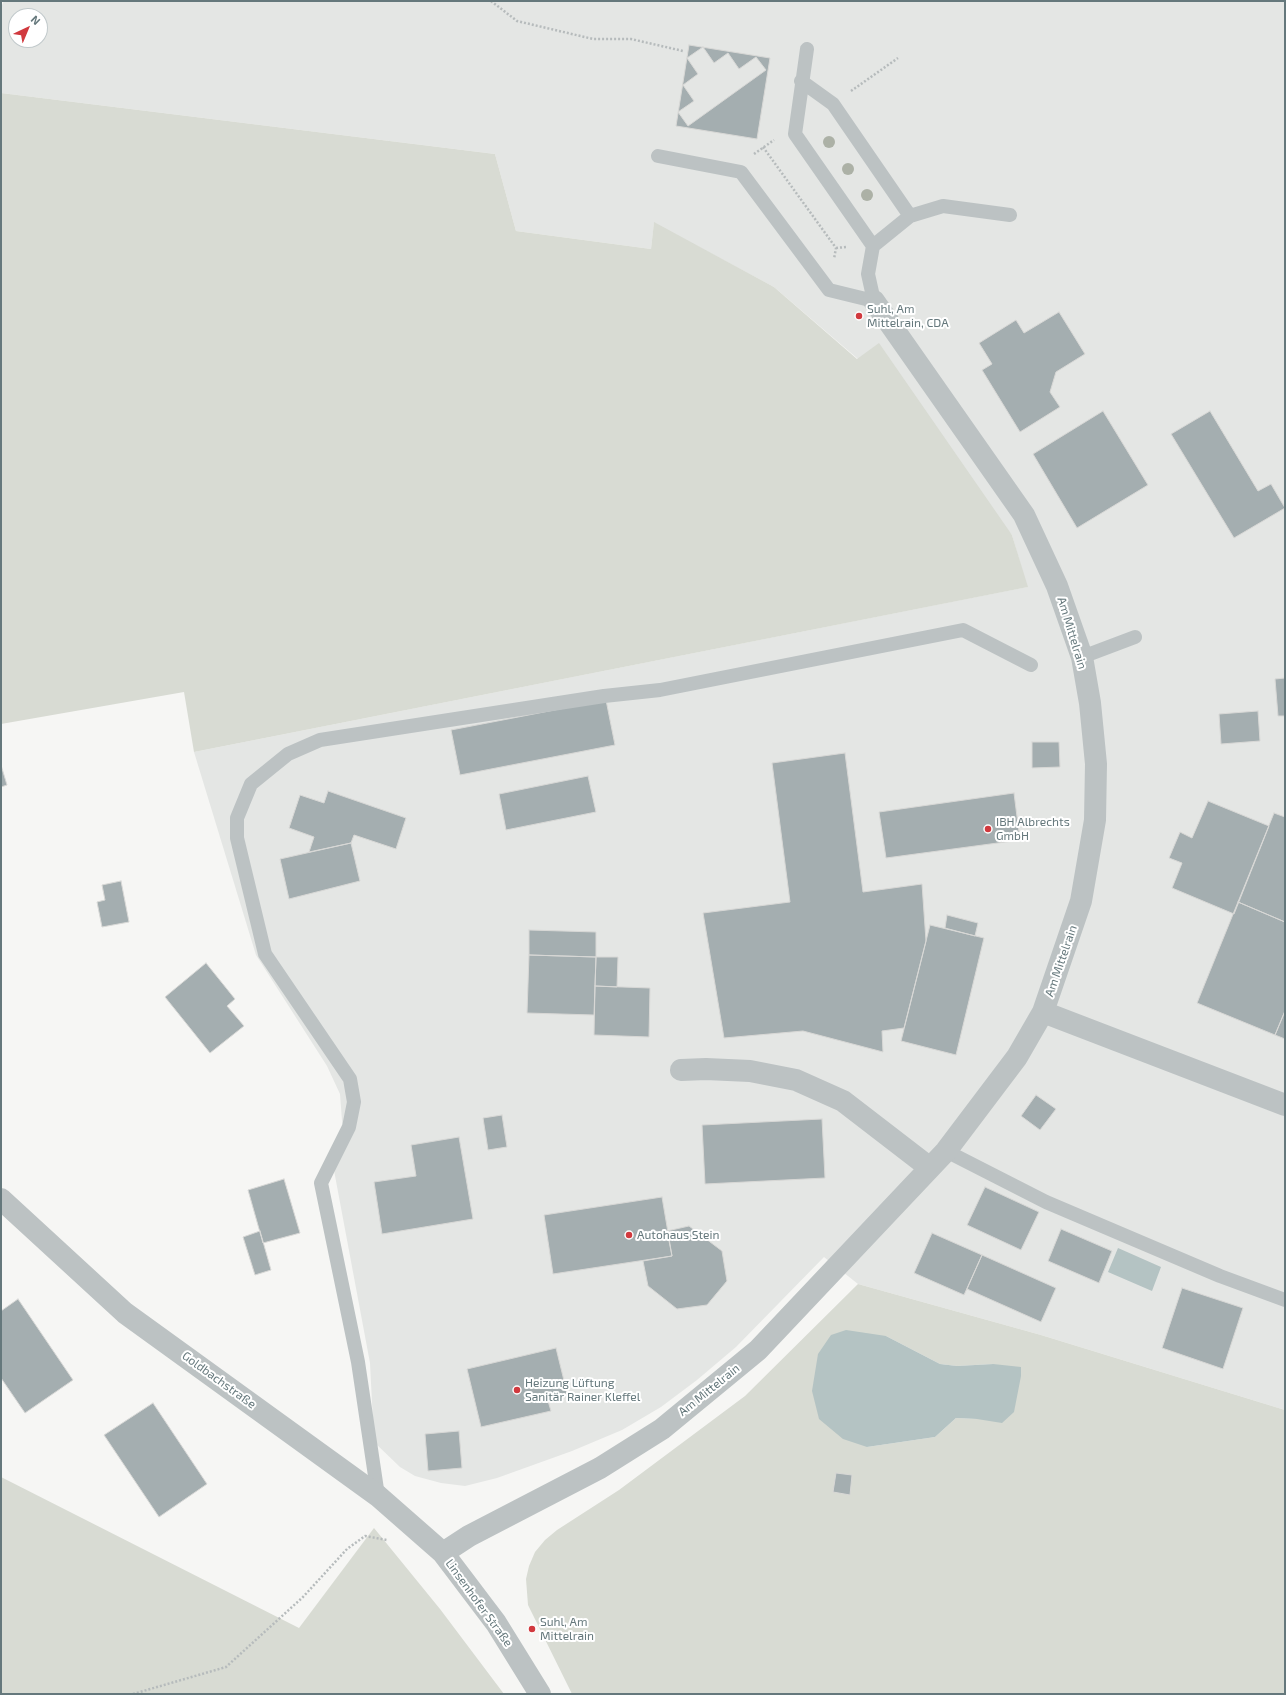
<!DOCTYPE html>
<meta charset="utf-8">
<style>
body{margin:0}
#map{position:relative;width:1286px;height:1695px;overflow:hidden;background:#f6f6f4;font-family:"Exo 2",sans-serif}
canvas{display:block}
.frame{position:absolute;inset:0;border:2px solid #65787c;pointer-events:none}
.north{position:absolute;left:8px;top:8px;width:40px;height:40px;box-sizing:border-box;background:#fff;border:1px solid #c1c9cb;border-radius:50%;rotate:44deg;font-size:11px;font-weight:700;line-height:16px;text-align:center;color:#65787c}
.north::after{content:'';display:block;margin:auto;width:14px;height:18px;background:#d1393e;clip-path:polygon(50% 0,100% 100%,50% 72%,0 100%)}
</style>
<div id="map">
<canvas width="1286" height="1695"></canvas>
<div class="frame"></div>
<div class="north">N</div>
</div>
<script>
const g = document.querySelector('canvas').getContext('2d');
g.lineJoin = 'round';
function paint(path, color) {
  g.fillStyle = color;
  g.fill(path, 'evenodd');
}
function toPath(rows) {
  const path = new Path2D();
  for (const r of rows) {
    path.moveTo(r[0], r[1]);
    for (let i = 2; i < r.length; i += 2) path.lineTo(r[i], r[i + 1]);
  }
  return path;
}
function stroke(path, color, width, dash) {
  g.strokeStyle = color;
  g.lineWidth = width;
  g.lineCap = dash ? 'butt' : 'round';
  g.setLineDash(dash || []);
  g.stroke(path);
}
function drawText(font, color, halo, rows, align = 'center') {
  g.font = font + ' "Exo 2",sans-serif';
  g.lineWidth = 4;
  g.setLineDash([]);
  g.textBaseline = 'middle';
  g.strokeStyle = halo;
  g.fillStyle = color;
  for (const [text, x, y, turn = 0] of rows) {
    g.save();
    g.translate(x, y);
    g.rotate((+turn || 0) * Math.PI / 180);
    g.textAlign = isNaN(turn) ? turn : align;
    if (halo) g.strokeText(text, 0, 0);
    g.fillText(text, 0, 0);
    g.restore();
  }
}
paint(toPath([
 [4,1,1285,1,1285,1410,1041,1335,858,1284,824,1257,736,1347,697,1380,661,1407,622,1430,572,1451,497,1478,465,1486,441,1483,415,1476,400,1467,374,1442,370,1363,333,1165,343,1134,340,1094,327,1066,256,955,194,752,1027,587,1012,535,858,359,774,287,654,223,651,249,516,231,495,154,1,93,1,7],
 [16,16,40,16,40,40,16,40]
]), '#e4e6e4');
paint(toPath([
 [1,87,1,93,495,154,516,231,651,249,654,222,774,287,857,359,879,343,1012,535,1028,587,194,752,184,692,1,724],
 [858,1284,1041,1335,1285,1410,1285,1694,572,1694,528,1605,526,1579,529,1566,535,1552,545,1540,557,1530,619,1490,745,1396],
 [886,1336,940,1364,957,1366,993,1364,977,1419,956,1418,935,1437,867,1447],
 [1,1477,299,1628,374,1528,440,1609,504,1694,1,1694]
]), '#d8dbd3');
paint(toPath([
 [1118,1248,1161,1267,1152,1291,1108,1272],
 [846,1330,886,1336,940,1364,957,1366,993,1364,1021,1367,1021,1376,1014,1412,1002,1423,977,1419,956,1418,935,1437,867,1447,843,1439,819,1419,812,1391,818,1354,831,1335]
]), '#b4c3c3');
const building = toPath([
 [689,45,770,58,757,139,676,126,689,45],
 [703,47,714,63,728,53,739,69,756,57,766,70,688,126,678,112,694,101,683,85,698,74,687,58,703,47],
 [1059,312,1085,354,1056,372,1050,392,1060,407,1020,432,982,370,992,364,979,343,1016,320,1024,333,1059,312],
 [1103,411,1148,485,1077,528,1033,454,1103,411],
 [1210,411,1258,491,1271,484,1285,508,1234,538,1171,434,1210,411],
 [1285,678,1285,716,1278,716,1275,679,1285,678],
 [606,700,615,745,460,775,451,730,606,700],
 [1258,711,1260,741,1221,744,1219,714,1258,711],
 [1032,742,1059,742,1060,767,1032,768,1032,742],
 [845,753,863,892,922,884,926,941,904,1028,882,1031,883,1052,803,1031,724,1038,703,913,790,902,772,763,845,753],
 [1,765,7,785,1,787,1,765],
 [588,776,596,812,506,830,499,794,588,776],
 [328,791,406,818,396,849,354,835,351,843,309,852,314,837,289,828,300,795,324,803,328,791],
 [1014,793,1020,840,886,858,879,812,1014,793],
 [1208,801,1269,826,1234,914,1172,888,1182,863,1169,858,1180,832,1192,838,1208,801],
 [1274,813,1285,817,1285,922,1238,902,1274,813],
 [351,843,360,881,289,899,280,859,351,843],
 [121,881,129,922,102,927,97,902,105,900,102,885,121,881],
 [1238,902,1285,922,1285,1011,1275,1035,1197,1003,1238,902],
 [947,915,978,923,975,936,945,928,947,915],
 [930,925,984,938,956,1055,901,1041,930,925],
 [529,930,596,932,596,957,529,955,529,930],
 [529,955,596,957,594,1015,527,1013,529,955],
 [596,957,618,957,617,987,595,986,596,957],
 [206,963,235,999,227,1006,244,1026,210,1053,165,997,206,963],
 [595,986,650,988,649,1037,594,1035,595,986],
 [1285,1011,1285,1039,1275,1035,1285,1011],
 [1036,1095,1056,1109,1040,1130,1021,1116,1036,1095],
 [502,1115,507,1147,488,1150,483,1118,502,1115],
 [822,1119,825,1178,705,1184,702,1125,822,1119],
 [459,1137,473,1219,382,1234,374,1182,416,1176,411,1145,459,1137],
 [284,1179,300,1233,263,1243,248,1190,284,1179],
 [985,1187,1039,1212,1021,1250,967,1225,985,1187],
 [662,1197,672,1256,553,1274,544,1215,662,1197],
 [689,1226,722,1251,727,1281,707,1305,677,1309,648,1286,643,1261,672,1256,667,1231,689,1226],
 [1061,1229,1112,1251,1099,1283,1048,1261,1061,1229],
 [260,1231,271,1270,255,1275,243,1237,260,1231],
 [932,1233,982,1255,964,1295,914,1273,932,1233],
 [982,1255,1056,1288,1041,1322,967,1289,982,1255],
 [1182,1288,1243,1308,1223,1369,1162,1348,1182,1288],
 [18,1299,73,1380,25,1413,1,1378,1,1311,18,1299],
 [556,1348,568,1397,548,1401,551,1411,481,1427,467,1369,556,1348],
 [153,1403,207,1484,159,1517,104,1435,153,1403],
 [459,1431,462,1468,428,1471,425,1434,459,1431],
 [836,1473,852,1475,850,1495,833,1492,836,1473]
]);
paint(building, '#a4aeb0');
stroke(building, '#d8d8d6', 1);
stroke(toPath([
 [491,1,517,21,593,39,631,39,683,51],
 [851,91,898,58],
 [763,147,836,248,834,259],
 [754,154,774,140],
 [836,248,846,247],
 [133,1694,226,1667,303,1597,347,1549,365,1536,387,1540]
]), '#b6bbbc', 2.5, [2, 2]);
stroke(toPath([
 [801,81,833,104,910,216],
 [658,156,741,172,829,290,874,301,868,274,873,246,795,134,807,49],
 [873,246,910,216,943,206,1010,215],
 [1082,657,1135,637],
 [946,1151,1046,1202,1220,1276,1285,1300],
 [378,1496,358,1362,321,1183,349,1127,354,1102,350,1079,265,954,237,838,237,818,251,784,288,754,320,740,604,696,660,690,963,630,1031,665]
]), '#bcc2c3', 14);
stroke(toPath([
 [1043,1012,1285,1105],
 [681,1070,706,1069,750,1071,796,1080,843,1101,930,1168],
 [1,1199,125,1313,378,1496,443,1553,496,1623,540,1694],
 [443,1553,469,1536,600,1468,662,1429,758,1350,946,1151,1017,1057,1043,1012,1081,901,1095,820,1096,764,1090,703,1082,657,1057,586,1024,515,874,301]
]), '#bcc2c3', 22);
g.fillStyle = '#acb1a6';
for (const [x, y] of [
 [829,142],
 [848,169],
 [867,195]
]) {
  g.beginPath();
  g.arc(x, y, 6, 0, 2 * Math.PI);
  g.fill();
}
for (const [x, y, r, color] of [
 [859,316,4,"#d1393e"],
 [988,829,4,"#d1393e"],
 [629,1235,4,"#d1393e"],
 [517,1390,4,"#d1393e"],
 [532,1629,4,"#d1393e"]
]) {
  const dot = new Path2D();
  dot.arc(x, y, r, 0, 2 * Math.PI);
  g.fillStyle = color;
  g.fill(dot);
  stroke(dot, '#fff', 1.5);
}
drawText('12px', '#65787c', '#fff', [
 ["Suhl, Am",867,309],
 ["Mittelrain, CDA",867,323],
 ["IBH Albrechts",996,822],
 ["GmbH",996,836],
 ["Autohaus Stein",637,1235],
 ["Heizung Lüftung",525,1383],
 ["Sanitär Rainer Kleffel",525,1397],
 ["Suhl, Am",540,1622],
 ["Mittelrain",540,1636]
], 'left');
drawText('12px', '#65787c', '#fff', [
 ["Am Mittelrain",1072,633,73],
 ["Am Mittelrain",1061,961,-71],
 ["Goldbachstraße",219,1380,36],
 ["Am Mittelrain",709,1390,-39],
 ["Linsenhofer Straße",479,1603,54]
]);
</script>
